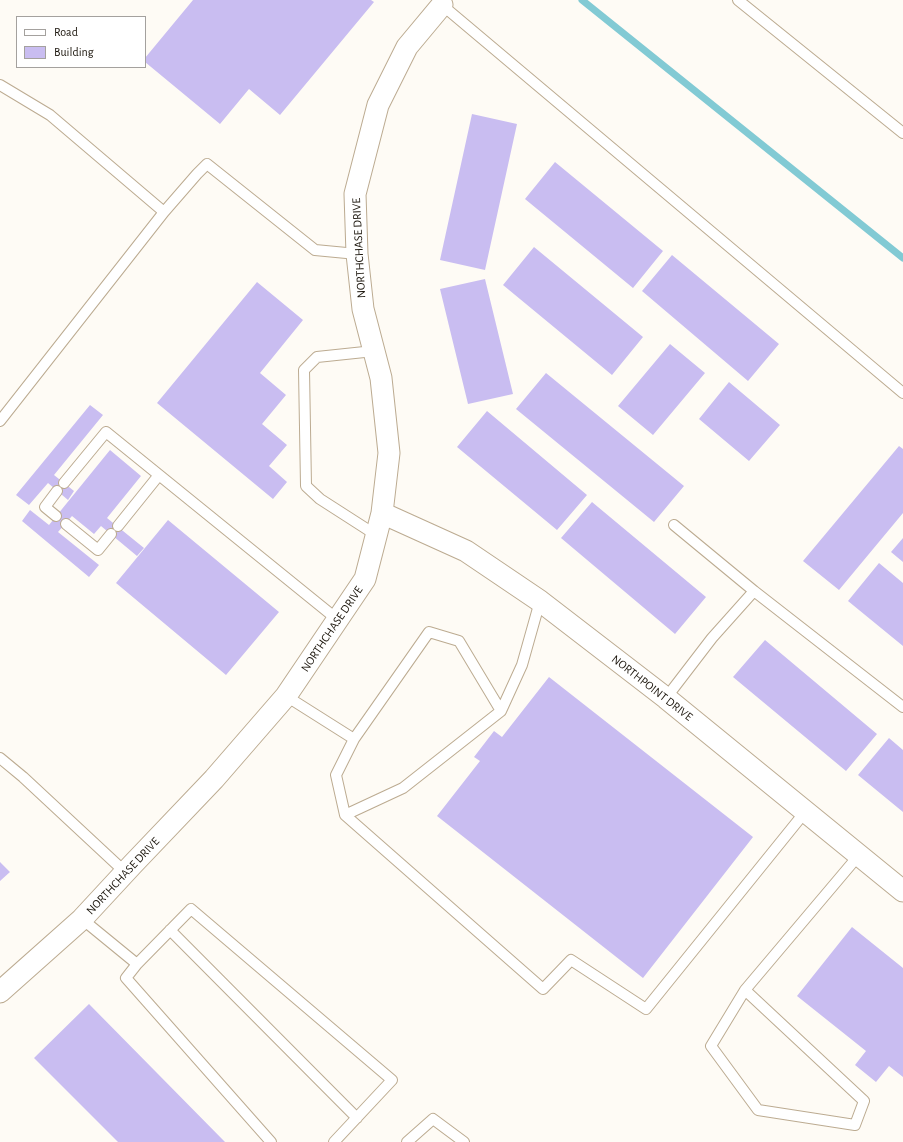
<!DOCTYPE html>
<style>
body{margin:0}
#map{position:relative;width:903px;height:1142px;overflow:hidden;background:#fefbf5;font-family:"Alegreya Sans",sans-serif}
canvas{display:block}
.legend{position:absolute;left:16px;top:16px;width:130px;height:52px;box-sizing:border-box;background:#fff;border:1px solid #a4a19e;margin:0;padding:5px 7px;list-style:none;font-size:12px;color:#1b150c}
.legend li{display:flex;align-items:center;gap:8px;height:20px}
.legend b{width:20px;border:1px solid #a4a19e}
</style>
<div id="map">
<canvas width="903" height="1142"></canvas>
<ul class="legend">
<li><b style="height:5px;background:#fff"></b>Road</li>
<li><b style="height:11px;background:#c9bdf1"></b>Building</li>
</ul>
</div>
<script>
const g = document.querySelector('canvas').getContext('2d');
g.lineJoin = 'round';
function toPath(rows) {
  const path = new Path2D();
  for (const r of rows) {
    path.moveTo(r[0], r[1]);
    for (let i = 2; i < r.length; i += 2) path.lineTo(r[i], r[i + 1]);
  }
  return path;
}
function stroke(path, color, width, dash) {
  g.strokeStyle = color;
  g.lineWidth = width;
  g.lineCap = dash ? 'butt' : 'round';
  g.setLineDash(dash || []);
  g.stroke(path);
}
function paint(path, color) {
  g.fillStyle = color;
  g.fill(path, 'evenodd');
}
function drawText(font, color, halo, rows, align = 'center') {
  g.font = font + ' "Alegreya Sans",sans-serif';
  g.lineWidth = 3;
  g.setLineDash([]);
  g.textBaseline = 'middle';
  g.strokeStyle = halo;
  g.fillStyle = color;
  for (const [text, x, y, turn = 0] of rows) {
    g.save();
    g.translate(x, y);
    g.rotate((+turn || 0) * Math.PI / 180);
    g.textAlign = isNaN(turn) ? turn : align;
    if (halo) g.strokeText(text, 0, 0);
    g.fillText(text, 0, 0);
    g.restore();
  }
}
stroke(toPath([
 [582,0,903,258]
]), '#82cad4', 7);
paint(toPath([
 [193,0,371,0,374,2,280,115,249,89,220,124,145,62,145,58],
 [472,114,517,124,485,270,440,260],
 [555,162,663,251,633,288,525,199],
 [534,247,643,337,612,375,503,285],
 [672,255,779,344,748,381,642,291],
 [485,279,513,394,468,404,440,289],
 [257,282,303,320,260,373,286,395,262,424,287,445,269,466,287,482,273,499,157,403],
 [670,344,705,373,653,435,618,406],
 [546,373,684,486,654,522,516,409],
 [729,382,780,425,749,461,699,419],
 [90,405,103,415,54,475,74,491,68,500,48,483,29,505,16,495],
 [487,411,587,495,557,530,457,447],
 [899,446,903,449,903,513,839,590,803,561],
 [110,450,141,476,107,518,144,548,137,556,101,526,94,534,72,516,58,532,99,565,89,577,22,521,30,510,49,525],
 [592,502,706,597,675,634,561,538],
 [168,520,279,612,226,675,116,583],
 [903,538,903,562,891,552],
 [879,563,903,583,903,646,848,601],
 [765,640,877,734,846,771,733,677],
 [549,677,753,837,643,978,437,816,480,761,474,757,494,731,502,737],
 [889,738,903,750,903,812,858,775],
 [0,862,10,872,0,881],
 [852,927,903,968,903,1077,889,1066,876,1082,855,1065,866,1051,797,996],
 [89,1004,225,1142,118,1142,34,1058]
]), '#c9bdf1');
const lane = toPath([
 [738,0,903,133],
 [442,5,903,393],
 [0,85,50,115,164,212],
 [374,351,317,357,304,370,306,486,320,499,376,535],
 [0,421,164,212,197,174,207,164,315,250,357,254],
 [64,483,106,432,338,620],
 [56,516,45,507,57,491],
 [66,524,98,550,111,534],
 [674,525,754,591],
 [118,526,159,475],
 [286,696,354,739],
 [666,698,712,638,754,591,903,707],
 [501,711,459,641,429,632,354,739,336,775,345,815,543,989,571,960,646,1009,805,812],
 [0,758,23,777,125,872],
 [345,815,403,788,501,711,522,665,540,601],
 [82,919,137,964],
 [170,930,357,1118],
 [745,990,864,1101,855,1125,758,1110,711,1046,745,990],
 [745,990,859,855],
 [271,1142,126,978,137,964,191,909,392,1080,334,1142],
 [407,1142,433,1119,464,1142]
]);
const street = toPath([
 [382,513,466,551,540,601,666,698,903,891],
 [0,992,82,919,132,865,214,779,286,696,365,579,382,513,389,453,381,378,363,309,357,254,355,194,378,105,407,47,442,5]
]);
stroke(lane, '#bcab91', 12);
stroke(street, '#bcab91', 23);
stroke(lane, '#fff', 10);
stroke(street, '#fff', 21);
drawText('12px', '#1b150c', '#fff', [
 ["NORTHCHASE DRIVE",359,248,-93],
 ["NORTHCHASE DRIVE",332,629,-56],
 ["NORTHPOINT DRIVE",652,688,38],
 ["NORTHCHASE DRIVE",123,876,-47]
]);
</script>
